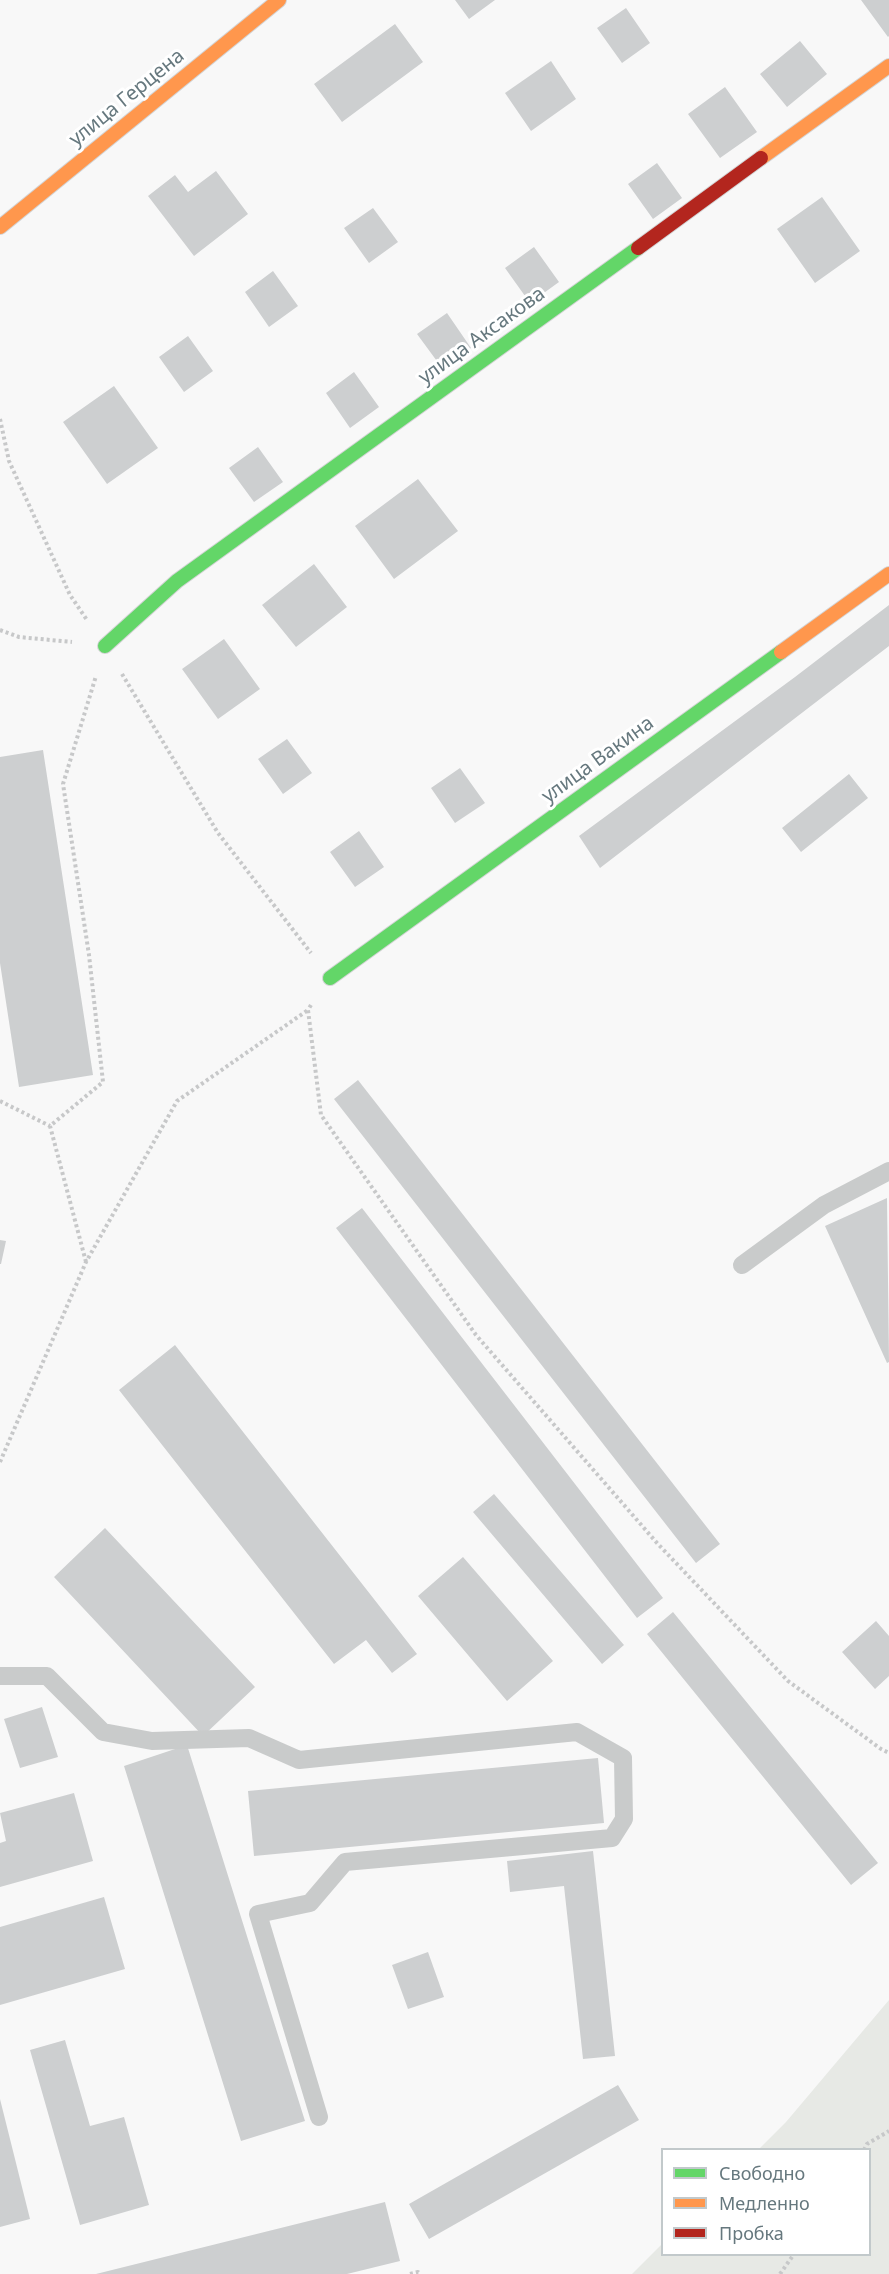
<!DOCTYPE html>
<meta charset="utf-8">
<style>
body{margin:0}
#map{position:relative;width:889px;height:2274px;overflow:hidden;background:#f8f8f8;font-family:"Noto Sans",sans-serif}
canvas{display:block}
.legend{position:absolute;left:661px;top:2148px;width:210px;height:108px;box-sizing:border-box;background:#fff;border:2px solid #c2c9cb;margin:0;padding:8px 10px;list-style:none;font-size:18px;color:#66787e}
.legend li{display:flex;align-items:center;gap:12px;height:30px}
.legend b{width:30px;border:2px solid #c2c9cb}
</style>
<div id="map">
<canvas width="889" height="2274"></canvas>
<ul class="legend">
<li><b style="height:8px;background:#63d668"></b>Свободно</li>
<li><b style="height:8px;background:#ff974d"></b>Медленно</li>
<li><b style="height:8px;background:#b3261e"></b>Пробка</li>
</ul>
</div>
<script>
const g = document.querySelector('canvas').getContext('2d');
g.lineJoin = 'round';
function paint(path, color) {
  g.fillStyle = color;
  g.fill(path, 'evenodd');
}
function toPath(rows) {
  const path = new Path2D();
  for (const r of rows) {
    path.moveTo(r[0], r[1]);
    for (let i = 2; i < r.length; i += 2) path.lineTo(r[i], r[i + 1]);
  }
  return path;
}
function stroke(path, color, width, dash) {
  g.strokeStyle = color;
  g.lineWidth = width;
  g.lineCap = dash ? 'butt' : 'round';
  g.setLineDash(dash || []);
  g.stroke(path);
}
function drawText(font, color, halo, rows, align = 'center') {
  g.font = font + ' "Noto Sans",sans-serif';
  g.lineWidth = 6;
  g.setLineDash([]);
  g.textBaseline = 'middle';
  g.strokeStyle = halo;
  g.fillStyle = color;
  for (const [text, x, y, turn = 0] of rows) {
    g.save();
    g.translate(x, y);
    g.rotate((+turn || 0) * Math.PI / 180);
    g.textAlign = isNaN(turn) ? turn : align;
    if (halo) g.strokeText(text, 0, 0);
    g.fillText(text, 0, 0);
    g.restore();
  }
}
paint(toPath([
 [889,2000,889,2274,632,2274,662,2244,662,2254,870,2254,870,2150,759,2149,786,2122]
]), '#e7e9e5');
paint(toPath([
 [455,0,495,0,469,19],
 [861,0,889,0,889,36,888,37],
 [626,8,650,43,622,63,597,28],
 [395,24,423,62,342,122,314,84],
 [800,41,827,74,787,107,760,74],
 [551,61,576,99,531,131,505,93],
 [725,87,757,132,720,158,688,114],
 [657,163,682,198,653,219,628,184],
 [216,171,248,214,194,256,148,196,175,175,188,192],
 [822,197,860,251,815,283,777,229],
 [373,208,398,242,369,263,344,228],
 [534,247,559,282,530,303,505,268],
 [273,271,298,306,269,327,245,292],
 [447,313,471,348,442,368,417,334],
 [188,336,213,371,184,392,159,357],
 [354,372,379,407,350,428,326,393],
 [114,386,158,448,107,484,63,422],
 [258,447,283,482,254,502,229,468],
 [418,479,458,531,394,579,355,526],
 [314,564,347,607,296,647,262,605],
 [889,605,889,646,600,868,579,836,795,677],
 [224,639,260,689,218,719,182,669],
 [287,739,312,773,283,794,258,759],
 [43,750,93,1075,19,1087,0,963,0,757],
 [460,768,485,803,455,823,431,788],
 [849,774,868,798,801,852,782,828],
 [359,831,384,867,355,887,330,852],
 [358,1080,720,1544,696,1563,334,1099],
 [887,1198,889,1362,887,1363,825,1226],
 [362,1208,663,1598,637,1618,336,1228],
 [0,1240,6,1241,1,1264,0,1264],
 [175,1345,417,1654,392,1673,366,1640,334,1664,119,1390],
 [494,1494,624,1645,602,1664,473,1512],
 [105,1528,255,1687,203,1736,54,1577],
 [463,1557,553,1661,507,1701,418,1596],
 [673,1612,878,1863,851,1885,647,1634],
 [876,1621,889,1636,889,1676,875,1689,842,1652],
 [42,1707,58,1757,20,1768,4,1719],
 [187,1745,305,2121,241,2141,124,1766],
 [598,1758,604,1823,254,1856,248,1791],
 [74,1793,93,1861,0,1887,0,1843,6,1841,0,1813],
 [593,1851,615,2056,583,2059,564,1886,510,1892,507,1861],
 [104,1897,125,1969,0,2005,0,1927],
 [428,1952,444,1997,408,2009,392,1965],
 [65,2040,90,2126,124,2117,149,2205,80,2225,30,2050],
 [618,2085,639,2120,429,2239,409,2204],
 [0,2099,30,2219,0,2227],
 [385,2202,400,2261,347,2274,96,2274]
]), '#cdcfd0');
const fast = toPath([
 [105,646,177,581,638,248],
 [330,978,781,652]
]);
const slow = toPath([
 [761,158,889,66],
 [0,227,279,0],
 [781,652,889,574]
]);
const jam = toPath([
 [638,248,761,158]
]);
stroke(fast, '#d3d4d5', 16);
stroke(slow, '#d3d4d5', 16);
stroke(jam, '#d3d4d5', 16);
stroke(toPath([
 [0,419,9,461,70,595,87,620],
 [0,630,19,637,72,642],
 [122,674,218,833,311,953],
 [311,1005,308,1010,321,1115,476,1335,657,1543,788,1681,881,1749,889,1753],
 [0,1101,50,1126],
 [86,1262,50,1126,103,1082,89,955,63,784,96,676],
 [0,1462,86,1262,177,1101,308,1010],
 [864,2150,867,2144,889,2131],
 [410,2274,418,2272,420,2274],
 [780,2274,794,2254]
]), '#c7c8c9', 4, [3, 3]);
stroke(toPath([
 [742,1265,824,1205,889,1171],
 [0,1676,47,1676,103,1732,152,1741,249,1738,299,1760,577,1732,623,1758,624,1819,612,1838,345,1862,310,1903,258,1914,319,2117]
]), '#c9cbcb', 18);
stroke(fast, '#63d668', 14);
stroke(slow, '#ff974d', 14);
stroke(jam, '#b3261e', 14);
drawText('20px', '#66787e', '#fff', [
 ["улица Герцена",127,98,-39],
 ["улица Аксакова",482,336,-36],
 ["улица Вакина",598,760,-36]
]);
</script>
